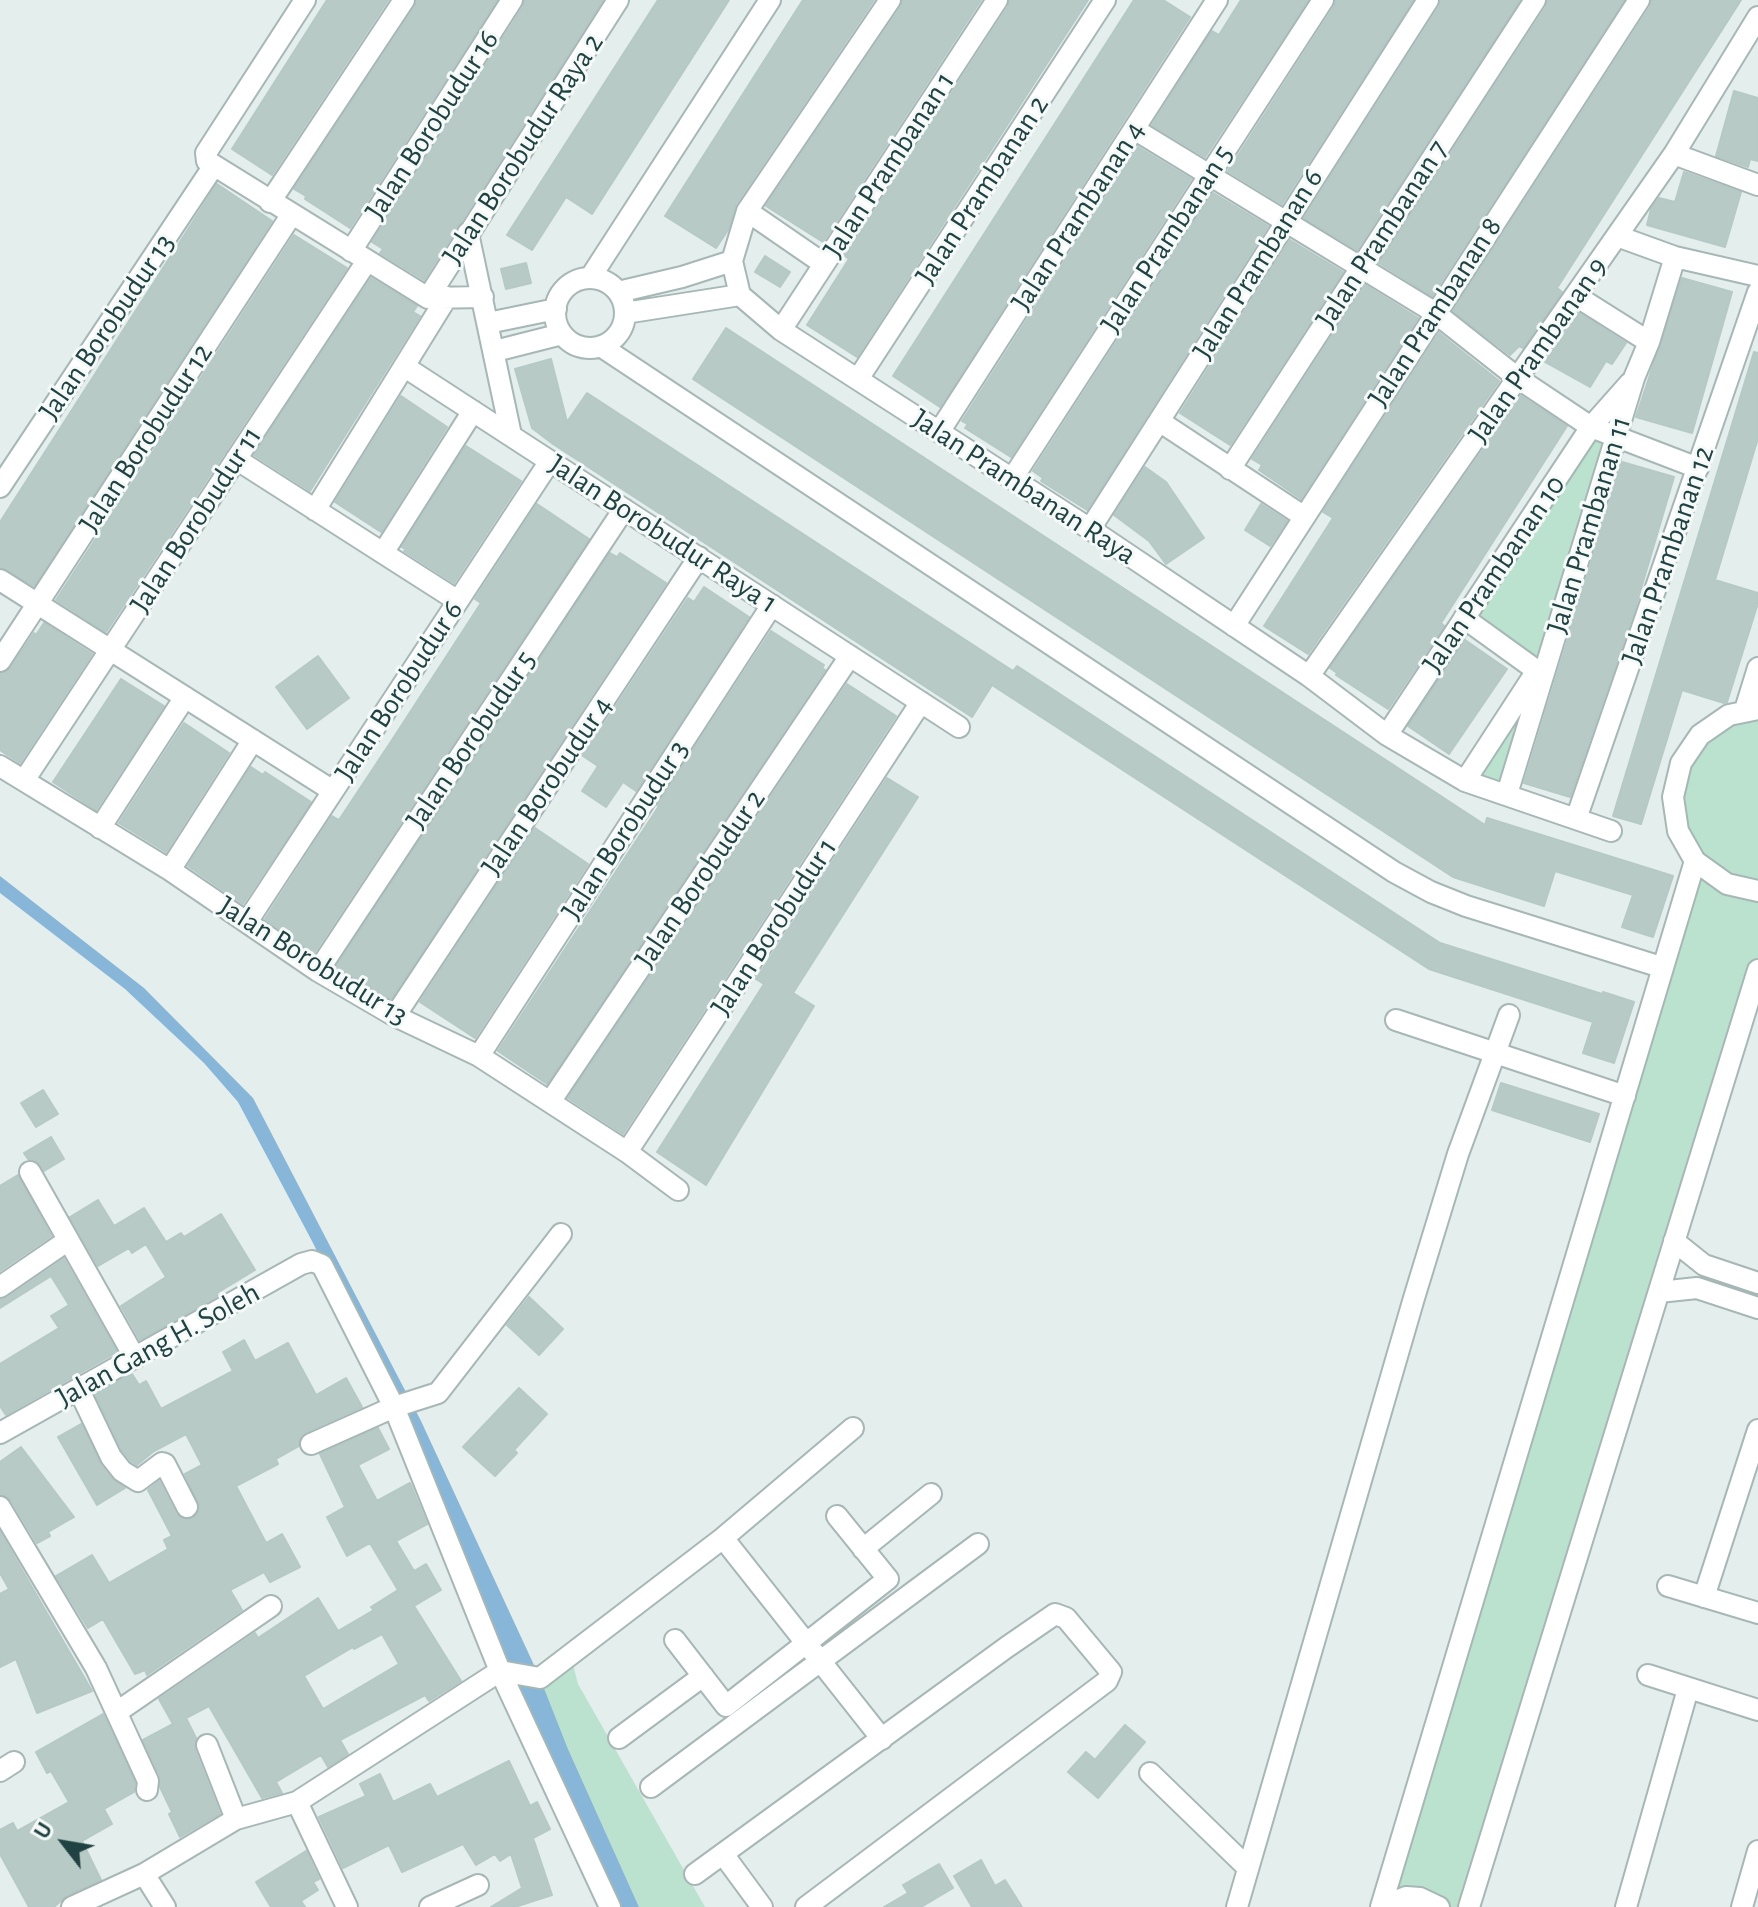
<!DOCTYPE html>
<style>
body{margin:0}
#map{position:relative;width:1758px;height:1907px;overflow:hidden;background:#e4eeec;font-family:"Alegreya Sans",sans-serif}
canvas{display:block}
.north{position:absolute;left:24px;top:1803px;width:80px;height:80px;-webkit-text-stroke:6px #f5faf9;paint-order:stroke;rotate:301deg;font-size:22px;font-weight:700;line-height:32px;text-align:center;color:#214242}
.north::after{content:'';display:block;margin:auto;width:28px;height:36px;background:#214242;clip-path:polygon(50% 0,100% 100%,50% 72%,0 100%)}
</style>
<div id="map">
<canvas width="1758" height="1907"></canvas>
<div class="north">U</div>
</div>
<script>
const g = document.querySelector('canvas').getContext('2d');
g.lineJoin = 'round';
function paint(path, color) {
  g.fillStyle = color;
  g.fill(path, 'evenodd');
}
function toPath(rows) {
  const path = new Path2D();
  for (const r of rows) {
    if (r.length === 3) {
      path.moveTo(r[0] + r[2], r[1]);
      path.arc(r[0], r[1], r[2], 0, 2 * Math.PI);
      continue;
    }
    path.moveTo(r[0], r[1]);
    for (let i = 2; i < r.length; i += 2) path.lineTo(r[i], r[i + 1]);
  }
  return path;
}
function stroke(path, color, width, dash) {
  g.strokeStyle = color;
  g.lineWidth = width;
  g.lineCap = dash ? 'butt' : 'round';
  g.setLineDash(dash || []);
  g.stroke(path);
}
function drawText(font, color, halo, rows, align = 'center') {
  g.font = font + ' "Alegreya Sans",sans-serif';
  g.lineWidth = 6;
  g.setLineDash([]);
  g.textBaseline = 'middle';
  g.strokeStyle = halo;
  g.fillStyle = color;
  for (const [text, x, y, turn = 0] of rows) {
    g.save();
    g.translate(x, y);
    g.rotate((+turn || 0) * Math.PI / 180);
    g.textAlign = isNaN(turn) ? turn : align;
    if (halo) g.strokeText(text, 0, 0);
    g.fillText(text, 0, 0);
    g.restore();
  }
}
paint(toPath([
 [1634,378,1507,794,1465,781,1536,672,1464,618],
 [1758,668,1758,970,1469,1907,1381,1907,1695,861,1685,846,1681,763,1745,710],
 [571,1657,578,1684,705,1907,639,1907,568,1749,540,1678]
]), '#bbe1cf');
paint(toPath([
 [0,876,144,988,253,1098,421,1421,540,1678,568,1749,639,1907,610,1907,394,1407,312,1241,238,1102,204,1063,125,989,0,893]
]), '#87b6d8');
const building = toPath([
 [327,0,388,0,272,175,232,149,327,0],
 [417,0,497,0,350,228,305,199,306,196,294,189,415,7,417,0],
 [525,0,603,0,424,280,380,253,383,249,372,242,523,7,525,0],
 [658,0,729,0,592,214,566,197,532,250,507,235,658,0],
 [803,0,874,0,736,204,728,230,716,248,665,216,803,0],
 [903,0,981,0,823,242,766,206,901,7,903,0],
 [1010,0,1088,0,857,357,807,325,849,259,845,256,1008,7,1010,0],
 [1134,0,1163,0,1190,17,940,407,893,376,1134,0],
 [1241,0,1308,0,1205,157,1152,125,1212,31,1219,35,1241,0],
 [1336,0,1413,0,1282,204,1228,171,1334,7,1336,0],
 [1441,0,1520,0,1357,250,1304,218,1439,7,1441,0],
 [1548,0,1624,0,1432,296,1379,263,1546,7,1548,0],
 [1652,0,1741,0,1557,288,1562,292,1523,348,1519,346,1510,355,1453,311,1650,7,1652,0],
 [1734,91,1758,98,1758,161,1750,159,1748,167,1716,156,1734,91],
 [1138,147,1191,179,1011,457,965,428,968,424,962,421,1138,147],
 [1684,172,1741,192,1725,247,1647,225,1651,209,1659,198,1675,202,1684,172],
 [217,184,272,221,34,586,0,567,0,522,217,184],
 [1213,193,1268,226,1087,510,1041,481,1043,478,1033,471,1213,193],
 [294,235,347,268,106,632,56,600,294,235],
 [1290,240,1343,272,1230,445,1180,413,1290,240],
 [765,256,790,272,780,287,755,272,765,256],
 [526,263,531,283,506,289,501,269,526,263],
 [371,278,417,306,413,312,420,316,310,491,254,455,371,278],
 [1682,278,1732,292,1692,433,1636,417,1682,278],
 [1365,285,1418,318,1301,499,1259,470,1262,465,1252,459,1365,285],
 [1579,313,1626,343,1612,364,1606,361,1590,387,1545,362,1579,313],
 [726,328,1485,825,1487,818,1673,876,1653,937,1622,927,1633,895,1555,871,1544,906,1453,877,708,389,693,379,726,328],
 [1439,333,1499,381,1308,654,1264,626,1333,518,1323,512,1439,333],
 [1754,352,1758,353,1758,438,1715,580,1758,593,1758,603,1727,702,1724,703,1682,690,1641,824,1613,816,1754,352],
 [551,359,567,422,587,393,1013,671,1017,666,1440,943,1602,994,1603,992,1634,1002,1614,1063,1583,1053,1593,1022,1429,969,992,685,972,717,553,444,532,428,515,369,551,359],
 [401,396,447,427,381,532,335,502,401,396],
 [1521,396,1567,426,1441,623,1444,626,1388,709,1336,675,1337,673,1330,668,1521,396],
 [466,446,521,481,454,583,404,551,406,549,402,547,466,446],
 [1622,462,1674,477,1635,609,1570,797,1524,783,1622,462],
 [1145,467,1166,482,1204,538,1166,564,1149,541,1114,515,1145,467],
 [537,504,589,539,314,953,265,919,332,816,339,820,394,737,481,603,475,599,537,504],
 [1261,504,1287,521,1270,546,1245,530,1261,504],
 [610,553,617,557,620,553,666,583,391,999,336,967,610,553],
 [704,587,749,617,636,791,623,782,606,807,582,791,598,766,583,756,688,598,694,602,704,587],
 [44,623,92,654,20,763,0,750,0,674,10,669,34,633,36,635,44,623],
 [771,631,824,665,822,668,825,670,547,1084,498,1051,659,806,657,805,771,631],
 [1465,640,1507,669,1449,754,1408,726,1465,640],
 [318,656,349,698,307,729,276,687,318,656],
 [121,679,164,706,96,810,53,782,121,679],
 [847,684,896,716,623,1134,568,1098,847,684],
 [184,723,229,753,166,852,119,823,184,723],
 [251,767,263,775,265,772,311,802,243,904,188,866,251,767],
 [887,778,918,797,793,993,814,1006,706,1185,657,1152,764,984,756,979,887,778],
 [535,828,588,864,475,1038,420,1002,535,828],
 [1501,1083,1599,1114,1590,1142,1492,1110,1501,1083],
 [43,1090,58,1114,36,1127,21,1103,43,1090],
 [51,1137,64,1159,44,1171,37,1161,28,1159,24,1153,51,1137],
 [18,1175,51,1236,0,1271,0,1186,18,1175],
 [98,1200,114,1226,144,1208,166,1242,181,1233,184,1237,221,1214,255,1270,217,1293,218,1296,140,1340,121,1306,166,1277,146,1244,132,1253,129,1248,98,1266,70,1217,98,1200],
 [64,1259,117,1352,6,1415,0,1406,0,1364,59,1328,51,1316,69,1305,51,1276,0,1308,0,1300,7,1298,64,1259],
 [529,1297,563,1329,539,1355,507,1325,529,1297],
 [244,1340,255,1361,288,1343,316,1395,346,1378,362,1407,306,1432,300,1437,299,1446,276,1459,278,1464,236,1486,266,1543,282,1534,300,1567,270,1582,264,1572,230,1590,242,1610,147,1675,145,1670,135,1674,103,1619,88,1628,56,1576,92,1555,109,1583,168,1549,164,1540,172,1536,148,1490,159,1481,176,1514,181,1518,192,1519,198,1513,200,1507,185,1474,202,1465,186,1434,154,1451,137,1465,131,1461,122,1450,95,1394,132,1374,139,1385,146,1381,161,1409,233,1371,223,1352,244,1340],
 [519,1388,547,1414,514,1450,517,1453,495,1476,463,1447,519,1388],
 [81,1424,101,1465,112,1479,125,1488,97,1505,58,1437,81,1424],
 [378,1428,389,1449,358,1465,377,1501,410,1483,427,1524,396,1541,414,1571,426,1564,441,1590,414,1606,461,1681,429,1701,425,1695,340,1740,348,1754,328,1767,321,1755,276,1782,282,1793,262,1798,209,1706,186,1718,196,1738,195,1750,220,1814,180,1837,169,1814,172,1812,160,1787,160,1776,143,1740,173,1724,159,1699,255,1633,258,1638,318,1598,338,1631,374,1610,371,1607,398,1590,370,1543,347,1556,327,1517,345,1507,320,1454,378,1428],
 [382,1634,399,1664,323,1709,304,1676,353,1647,354,1649,382,1634],
 [21,1447,74,1517,48,1532,50,1536,37,1543,11,1500,0,1494,0,1462,21,1447],
 [0,1532,92,1691,37,1713,16,1659,0,1667,0,1594,9,1589,0,1573,0,1532],
 [103,1714,135,1783,134,1792,104,1809,112,1824,82,1841,101,1880,67,1895,54,1907,29,1907,0,1854,0,1830,13,1823,17,1831,69,1802,51,1771,47,1773,36,1752,103,1714],
 [1125,1725,1145,1742,1098,1798,1068,1772,1086,1752,1095,1760,1125,1725],
 [509,1761,530,1806,537,1802,550,1829,533,1838,552,1895,515,1907,491,1907,522,1888,511,1854,500,1861,495,1854,476,1865,463,1844,402,1872,389,1845,343,1868,319,1817,366,1796,360,1784,380,1774,393,1802,430,1784,437,1797,509,1761],
 [306,1851,319,1879,313,1882,318,1890,301,1901,305,1907,271,1907,256,1882,306,1851],
 [981,1860,995,1886,1005,1880,1022,1907,972,1907,954,1876,981,1860],
 [939,1864,953,1888,921,1907,884,1907,908,1893,903,1885,939,1864]
]);
paint(building, '#b8cac6');
stroke(building, '#b5c9c6', 2);
const street = toPath([
 [305,0,206,153,207,161,428,298,483,297],
 [890,0,747,211,732,261,740,295,781,330,1090,529,1309,676,1387,735,1465,781,1611,831],
 [1134,129,1434,312,1519,379,1591,427,1698,468],
 [1674,154,1758,185],
 [270,202,404,0],
 [747,211,824,264],
 [468,233,511,435],
 [1617,236,1675,257,1758,276],
 [351,251,512,0],
 [590,278,770,0],
 [590,313,35],
 [618,292,682,277,732,261],
 [1576,296,1649,342],
 [428,298,618,0],
 [625,313,740,295],
 [488,323,556,309],
 [781,330,997,0],
 [602,347,1394,872,1431,892,1466,906,1661,967],
 [495,351,562,334],
 [405,367,959,727],
 [858,379,1105,0],
 [1159,421,1303,516],
 [939,432,1217,0],
 [236,459,458,601],
 [1230,469,1535,0],
 [1012,479,1323,0],
 [0,487,213,167],
 [315,510,447,297],
 [1090,529,1428,0],
 [383,553,473,411],
 [0,580,333,791],
 [1464,618,1543,675],
 [1234,626,1639,0],
 [0,661,292,214],
 [1309,676,1674,154,1758,17],
 [1758,709,1729,715,1700,735,1681,763,1673,797,1678,831,1695,861,1727,884,1758,891],
 [1745,710,1758,668],
 [1387,735,1591,427,1630,383],
 [0,766,170,870,318,971,395,1016,479,1056,627,1152,678,1190],
 [25,779,367,261],
 [1465,781,1536,672],
 [1507,794,1634,378,1649,342,1675,257],
 [1576,819,1758,292],
 [100,828,185,697],
 [170,870,253,740],
 [247,922,550,461],
 [318,971,624,509],
 [395,1016,699,557],
 [1396,1020,1625,1096],
 [479,1056,772,605],
 [550,1102,850,656],
 [627,1152,921,702],
 [30,1172,135,1358],
 [1674,1241,1704,1265,1758,1283],
 [0,1287,67,1241],
 [1659,1292,1697,1288,1758,1308],
 [79,1390,111,1457,122,1471,138,1481,162,1463,165,1464,187,1507],
 [0,1433,301,1264,312,1261,322,1265,394,1407,500,1671,610,1907],
 [311,1444,394,1407,438,1393,561,1234],
 [0,1507,96,1668,148,1781,147,1790],
 [723,1538,882,1739],
 [863,1549,931,1494],
 [1668,1586,1758,1613],
 [1704,1597,1758,1430],
 [675,1640,726,1706,888,1579,837,1516],
 [1648,1675,1758,1710],
 [117,1712,271,1606],
 [619,1738,703,1676],
 [207,1745,236,1819],
 [0,1771,14,1762],
 [1150,1773,1248,1868],
 [651,1787,978,1544],
 [297,1802,347,1907],
 [723,1854,762,1907],
 [144,1874,165,1907],
 [695,1874,1007,1647,1055,1614,1066,1618,1111,1672,1107,1681,806,1907],
 [72,1907,144,1874,236,1819,297,1802,500,1671,540,1678,723,1538,853,1428],
 [430,1907,478,1885],
 [1237,1907,1414,1298,1458,1154,1509,1015],
 [1381,1907,1695,861],
 [1382,1907,1406,1897,1420,1898,1439,1907],
 [1469,1907,1758,970],
 [1626,1907,1688,1689],
 [1742,1907,1758,1851]
]);
stroke(street, '#a6b7b6', 24);
stroke(street, '#fff', 20);
drawText('30px', '#214242', '#f5faf9', [
 ["Jalan Borobudur 16",432,125,-57],
 ["Jalan Borobudur Raya 2",523,149,-57],
 ["Jalan Prambanan 1",889,165,-57],
 ["Jalan Prambanan 2",982,190,-57],
 ["Jalan Prambanan 4",1078,216,-57],
 ["Jalan Prambanan 7",1382,234,-57],
 ["Jalan Prambanan 5",1167,239,-57],
 ["Jalan Prambanan 6",1258,264,-58],
 ["Jalan Prambanan 8",1435,312,-57],
 ["Jalan Borobudur 13",107,327,-56],
 ["Jalan Prambanan 9",1538,350,-55],
 ["Jalan Borobudur 12",146,438,-57],
 ["Jalan Prambanan Raya",1024,487,33],
 ["Jalan Borobudur 11",196,520,-57],
 ["Jalan Prambanan 11",1589,525,-73],
 ["Jalan Borobudur Raya 1",663,534,33],
 ["Jalan Prambanan 12",1668,555,-71],
 ["Jalan Prambanan 10",1494,574,-56],
 ["Jalan Borobudur 6",399,691,-57],
 ["Jalan Borobudur 5",471,740,-56],
 ["Jalan Borobudur 4",547,786,-56],
 ["Jalan Borobudur 3",625,830,-57],
 ["Jalan Borobudur 2",700,879,-56],
 ["Jalan Borobudur 1",774,927,-57],
 ["Jalan Borobudur 13",313,961,32],
 ["Jalan Gang H. Soleh",158,1345,-29]
]);
</script>
